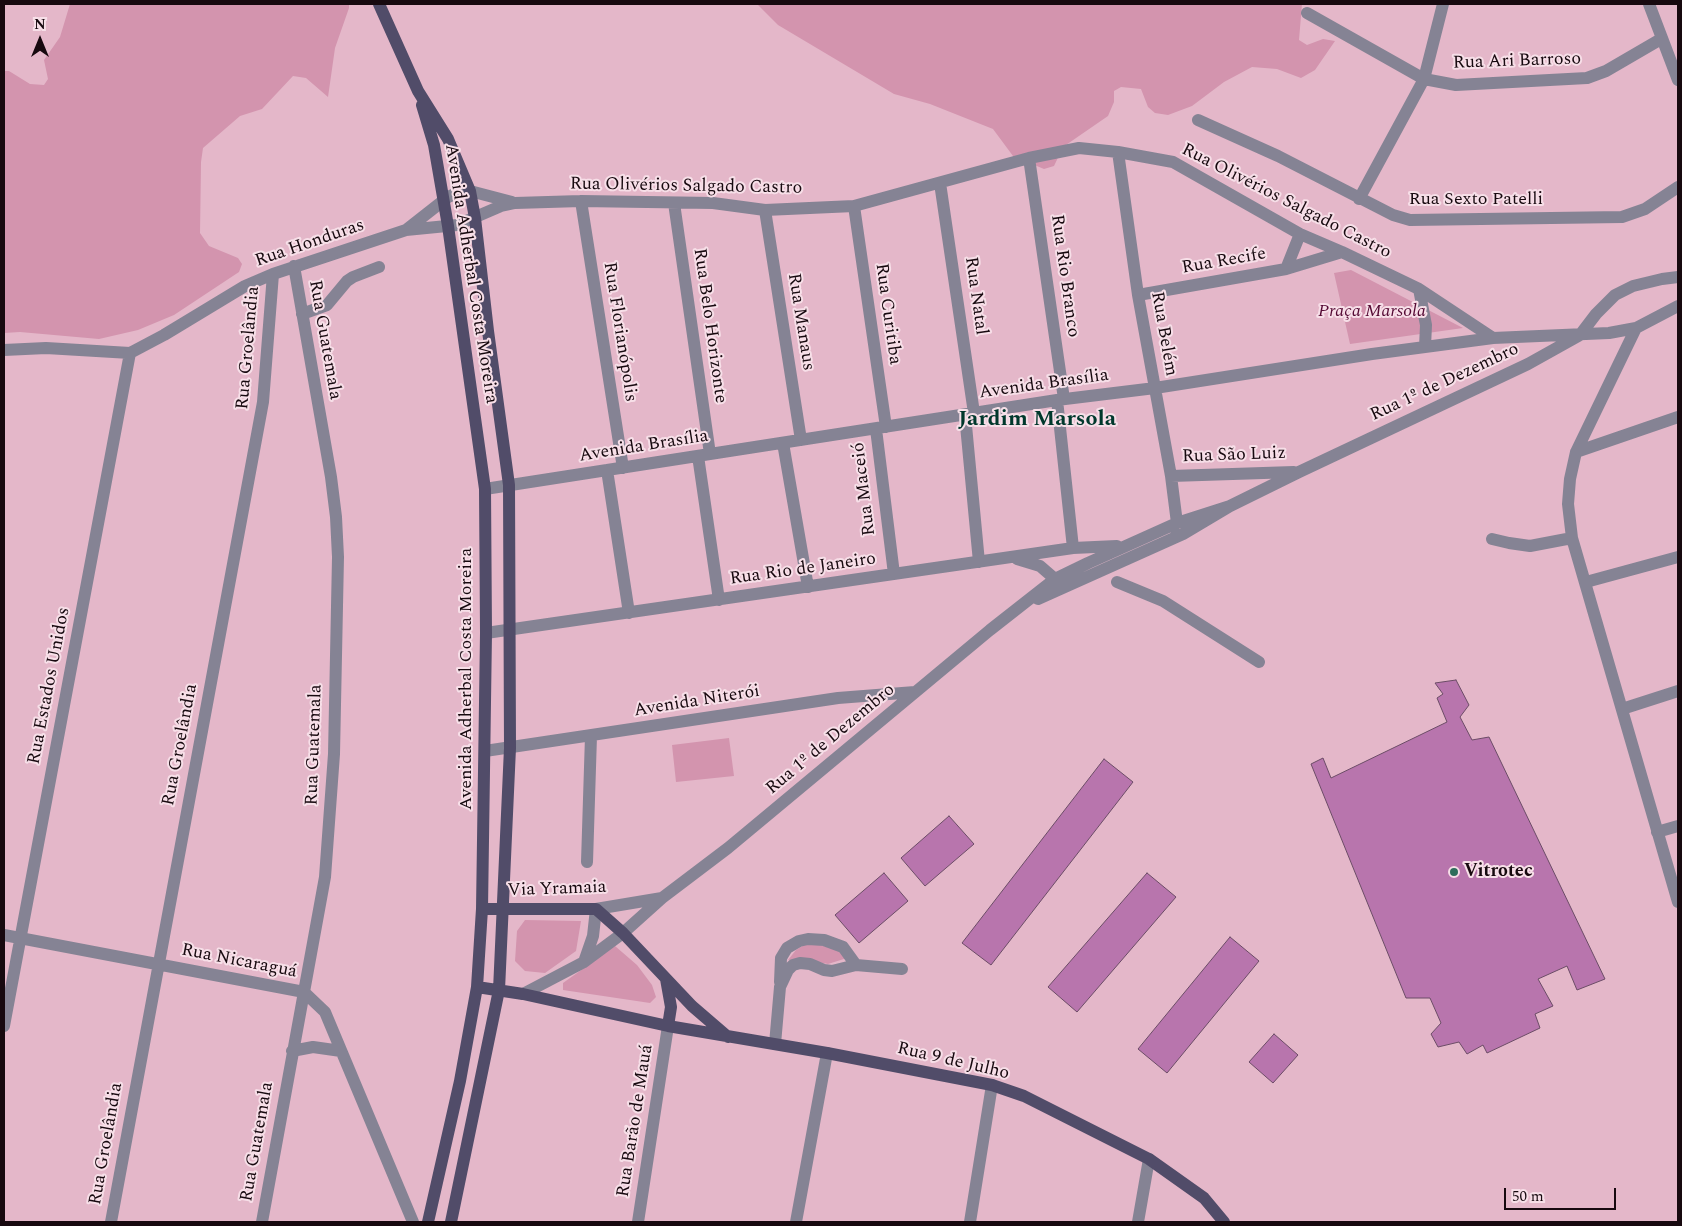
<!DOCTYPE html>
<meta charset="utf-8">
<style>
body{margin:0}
#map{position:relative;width:1682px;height:1226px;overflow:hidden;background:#e4b7c9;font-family:Spectral,serif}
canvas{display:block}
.frame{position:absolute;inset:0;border:5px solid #17090f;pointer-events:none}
.north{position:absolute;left:15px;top:15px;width:50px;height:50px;-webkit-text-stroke:4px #f7dfe8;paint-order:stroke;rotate:0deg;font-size:14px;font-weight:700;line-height:20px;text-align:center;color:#17090f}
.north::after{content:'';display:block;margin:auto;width:18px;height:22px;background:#17090f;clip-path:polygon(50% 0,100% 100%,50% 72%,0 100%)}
.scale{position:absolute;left:1504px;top:1188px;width:112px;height:22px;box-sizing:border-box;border:2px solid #17090f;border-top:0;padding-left:6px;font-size:15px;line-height:18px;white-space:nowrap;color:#17090f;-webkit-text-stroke:4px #f7dfe8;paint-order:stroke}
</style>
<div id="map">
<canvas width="1682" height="1226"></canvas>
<div class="frame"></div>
<div class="north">N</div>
<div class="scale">50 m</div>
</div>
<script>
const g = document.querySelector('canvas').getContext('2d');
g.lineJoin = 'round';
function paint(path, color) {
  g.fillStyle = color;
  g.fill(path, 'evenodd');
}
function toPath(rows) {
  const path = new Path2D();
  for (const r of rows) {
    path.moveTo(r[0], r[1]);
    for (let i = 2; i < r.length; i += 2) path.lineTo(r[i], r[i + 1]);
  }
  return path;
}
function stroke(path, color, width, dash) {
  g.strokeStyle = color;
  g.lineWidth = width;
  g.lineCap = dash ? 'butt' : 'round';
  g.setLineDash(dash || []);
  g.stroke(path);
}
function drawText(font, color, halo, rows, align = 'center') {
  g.font = font + ' Spectral,serif';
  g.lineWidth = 4;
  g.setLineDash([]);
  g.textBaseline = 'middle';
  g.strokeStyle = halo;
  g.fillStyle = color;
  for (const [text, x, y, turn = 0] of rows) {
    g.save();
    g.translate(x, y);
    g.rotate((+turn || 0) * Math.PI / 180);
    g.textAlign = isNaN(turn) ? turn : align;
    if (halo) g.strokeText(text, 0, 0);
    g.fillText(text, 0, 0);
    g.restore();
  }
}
paint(toPath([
 [70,4,349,4,349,8,335,48,328,97,306,78,293,76,262,109,240,116,203,148,201,162,200,233,209,246,238,258,242,264,239,272,174,315,138,330,99,339,20,332,4,333,4,71,9,71,30,84,44,85,48,79,44,60,60,37],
 [757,4,1302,4,1299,40,1307,45,1323,39,1335,41,1315,70,1301,78,1277,69,1252,67,1224,82,1192,106,1168,115,1155,113,1148,107,1141,89,1121,87,1114,91,1114,102,1108,116,1063,147,1054,166,1044,169,1013,156,993,129,930,104,894,94,778,25],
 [1351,270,1463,328,1350,344,1334,273],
 [729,738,734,776,676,782,672,745],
 [525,920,581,921,576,951,545,973,525,971,515,961,517,931],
 [804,945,820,945,841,951,847,958,828,964,801,959,788,960,796,950],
 [615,946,637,965,652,985,656,997,650,1003,563,990,563,983]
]), '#d394ae');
const building = toPath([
 [1456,680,1469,705,1460,717,1472,740,1489,737,1605,979,1577,990,1567,966,1538,979,1553,1006,1535,1014,1540,1028,1487,1053,1483,1045,1467,1054,1459,1042,1438,1047,1431,1034,1441,1023,1430,998,1406,998,1311,764,1323,758,1331,778,1447,722,1437,698,1443,694,1435,683,1456,680],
 [1104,759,1133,782,991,965,962,943,1104,759],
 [949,816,974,844,925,886,901,858,949,816],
 [884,873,908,901,859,943,835,915,884,873],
 [1147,873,1176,897,1077,1012,1048,987,1147,873],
 [1230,937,1259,961,1167,1073,1138,1049,1230,937],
 [1274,1034,1298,1055,1273,1083,1249,1062,1274,1034]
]);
paint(building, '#b875ad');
stroke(building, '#6b4c66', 1);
stroke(toPath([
 [1649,4,1678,80],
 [1307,13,1424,79,1456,85,1587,78,1606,71,1661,39],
 [1198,120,1278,156,1393,215,1410,220,1622,217,1645,209,1678,187],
 [1118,152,1138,295,1171,476,1177,523,1172,527],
 [1029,158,1064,399],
 [940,183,974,413],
 [1359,199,1424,79,1443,4],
 [581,201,623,468],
 [674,203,710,454],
 [854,206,886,427],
 [765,210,801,440],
 [406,230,448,197,459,192,470,191,512,202],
 [1286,269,1300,234],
 [1419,289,1426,325,1425,347],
 [1138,295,1286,269,1342,252],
 [302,314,327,305,347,281,353,277,379,267],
 [1636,328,1576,452,1570,479,1568,504,1572,538,1678,902],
 [4,350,46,348,130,353,164,335,245,286,273,274,406,230,457,225,501,206,515,203,581,201,713,203,765,210,854,206,1029,158,1079,148,1118,152,1173,162,1300,234,1342,252,1419,289,1493,338],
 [1057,400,1073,548],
 [965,415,979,562],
 [876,429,894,574],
 [783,443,808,587],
 [1576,452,1678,417],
 [698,456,719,600],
 [607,470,629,613],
 [1171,476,1294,472],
 [485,489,1057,400,1155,388,1372,354,1493,338,1609,333,1636,328,1678,306],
 [1492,539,1509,543,1530,546,1572,538],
 [1017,559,1040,566,1055,579,1059,586],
 [1117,582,1163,601,1259,662],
 [1586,582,1678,557],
 [1038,599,1183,534,1230,506,1299,472,1528,364,1580,335,1596,314,1615,295,1633,286,1662,279,1678,277],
 [486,633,1073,548,1117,546],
 [1622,709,1678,691],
 [485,751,838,698,915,692],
 [1657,832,1678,826],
 [587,862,591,736],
 [4,935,304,992,325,1012,413,1222],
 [584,962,593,936,596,909,662,898],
 [780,982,781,958,787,948,799,941,808,939,824,940,843,947,856,965],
 [523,994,584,962,623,933,662,898,728,848,990,630,1055,579,1088,563,1177,523,1230,506],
 [4,1026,130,353],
 [775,1044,780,987,788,970,793,965,800,963,810,964,824,970,832,971,856,965,902,969],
 [292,1051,313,1047,341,1051],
 [111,1222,263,402,273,274],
 [262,1222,325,877,334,754,338,557,336,517,331,477,294,266],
 [638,1222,668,1026],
 [796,1222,827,1053],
 [970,1222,992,1085],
 [1138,1222,1149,1159]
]), '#858394', 12);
stroke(toPath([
 [379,4,418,91,448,139,470,191,475,218,488,331,509,485,510,748,499,990,451,1222],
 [422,105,434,145,448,226,485,489,486,633,482,909,477,987,460,1081,428,1222],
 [482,909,596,909,623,933,692,1006,728,1037],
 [666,979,671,1007,668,1026],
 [477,987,523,994,668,1026,827,1053,992,1085,1024,1096,1149,1159,1204,1198,1224,1222]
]), '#514c69', 12);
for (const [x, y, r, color] of [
 [1454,872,5,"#2d6d5b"]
]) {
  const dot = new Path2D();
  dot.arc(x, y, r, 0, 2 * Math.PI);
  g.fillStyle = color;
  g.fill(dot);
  stroke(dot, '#f7dfe8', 2);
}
drawText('18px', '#17090f', '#f7dfe8', [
 ["Rua Ari Barroso",1517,62,-2],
 ["Rua Olivérios Salgado Castro",686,187,1],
 ["Rua Sexto Patelli",1476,200],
 ["Rua Olivérios Salgado Castro",1286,202,27],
 ["Rua Honduras",310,244,-19],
 ["Rua Recife",1224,262,-10],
 ["Avenida Adherbal Costa Moreira",470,274,81],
 ["Rua Rio Branco",1064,276,82],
 ["Rua Natal",975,296,82],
 ["Rua Curitiba",887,314,82],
 ["Rua Manaus",800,322,81],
 ["Rua Belo Horizonte",709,326,82],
 ["Rua Florianópolis",619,332,81],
 ["Rua Belém",1163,334,80],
 ["Rua Guatemala",324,340,80],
 ["Rua Groelândia",249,348,-85],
 ["Rua 1º de Dezembro",1445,383,-25],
 ["Avenida Brasília",1044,385,-8],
 ["Avenida Brasília",644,447,-9],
 ["Rua São Luiz",1234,456,-2],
 ["Rua Maceió",865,489,-97],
 ["Rua Rio de Janeiro",803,570,-8],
 ["Avenida Adherbal Costa Moreira",467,679,-90],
 ["Rua Estados Unidos",50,686,-79],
 ["Avenida Niterói",697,702,-9],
 ["Rua 1º de Dezembro",831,740,-40],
 ["Rua Groelândia",181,745,-79],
 ["Rua Guatemala",315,745,-88],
 ["Via Yramaia",557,890,-2],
 ["Rua Nicaraguá",239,962,11],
 ["Rua 9 de Julho",953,1062,13],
 ["Rua Barão de Mauá",636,1121,-81],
 ["Rua Guatemala",258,1142,-80],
 ["Rua Groelândia",107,1144,-80]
]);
drawText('italic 18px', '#550a34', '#f7dfe8', [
 ["Praça Marsola",1372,312]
]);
drawText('bold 18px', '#17090f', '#f7dfe8', [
 ["Vitrotec",1464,872]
], 'left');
drawText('bold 22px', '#00382c', '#f7dfe8', [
 ["Jardim Marsola",1037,421]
]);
</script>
